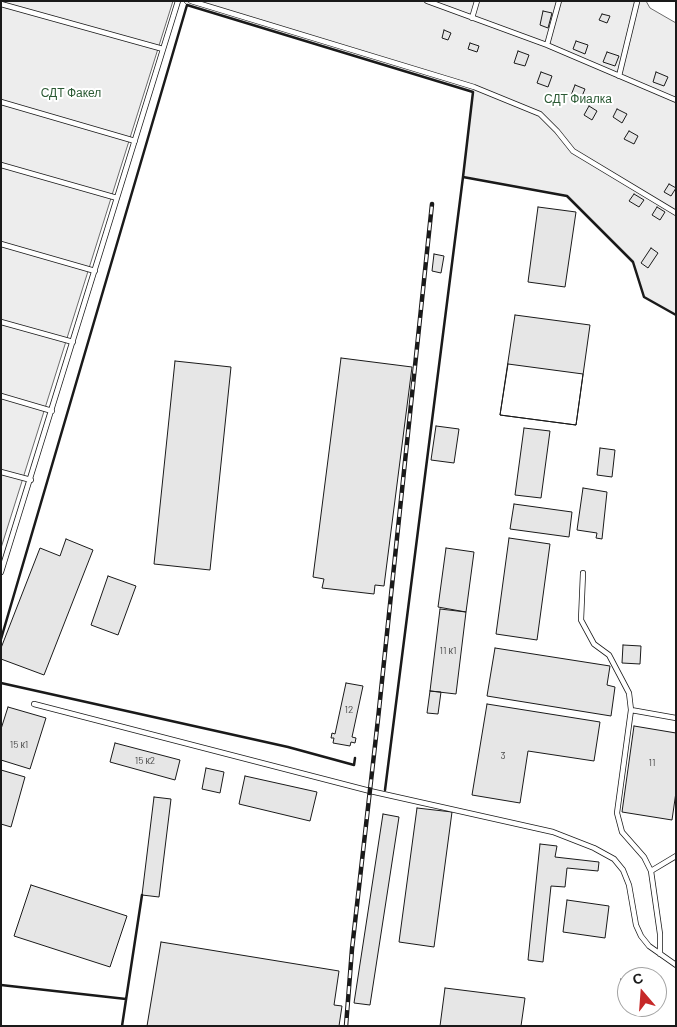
<!DOCTYPE html>
<meta charset="utf-8">
<style>
body{margin:0}
#map{position:relative;width:677px;height:1027px;overflow:hidden;background:#fff;font-family:Barlow,sans-serif}
canvas{display:block}
.frame{position:absolute;inset:0;border:2px solid #1a1a1a;pointer-events:none}
.north{position:absolute;left:617px;top:967px;width:50px;height:50px;box-sizing:border-box;background:#fff;border:1px solid #a3a3a3;border-radius:50%;rotate:342deg;font-size:14px;font-weight:700;line-height:20px;text-align:center;color:#1a1a1a}
.north::after{content:'';display:block;margin:auto;width:18px;height:22px;background:#c62828;clip-path:polygon(50% 0,100% 100%,50% 72%,0 100%)}
</style>
<div id="map">
<canvas width="677" height="1027"></canvas>
<div class="frame"></div>
<div class="north">С</div>
</div>
<script>
const g = document.querySelector('canvas').getContext('2d');
g.lineJoin = 'round';
function paint(path, color) {
  g.fillStyle = color;
  g.fill(path, 'evenodd');
}
function toPath(rows) {
  const path = new Path2D();
  for (const r of rows) {
    path.moveTo(r[0], r[1]);
    for (let i = 2; i < r.length; i += 2) path.lineTo(r[i], r[i + 1]);
  }
  return path;
}
function stroke(path, color, width, dash) {
  g.strokeStyle = color;
  g.lineWidth = width;
  g.lineCap = dash ? 'butt' : 'round';
  g.setLineDash(dash || []);
  g.stroke(path);
}
function drawText(font, color, halo, rows, align = 'center') {
  g.font = font + ' Barlow,sans-serif';
  g.lineWidth = 4;
  g.setLineDash([]);
  g.textBaseline = 'middle';
  g.strokeStyle = halo;
  g.fillStyle = color;
  for (const [text, x, y, turn = 0] of rows) {
    g.save();
    g.translate(x, y);
    g.rotate((+turn || 0) * Math.PI / 180);
    g.textAlign = isNaN(turn) ? turn : align;
    if (halo) g.strokeText(text, 0, 0);
    g.fillText(text, 0, 0);
    g.restore();
  }
}
const built = toPath([
 [1,1,173,1,1,548,1,1],
 [183,1,646,1,650,8,676,23,676,315,644,297,633,262,567,196,463,177,473,92,187,5,183,1]
]);
paint(built, '#ededed');
stroke(built, '#6a6a6a', 1);
const building = toPath([
 [543,11,552,13,548,28,540,25,543,11],
 [602,14,610,16,607,23,599,20,602,14],
 [444,30,451,33,448,40,442,38,444,30],
 [576,41,588,45,585,54,573,49,576,41],
 [470,43,479,46,477,52,468,49,470,43],
 [518,51,529,55,525,66,514,63,518,51],
 [607,52,619,56,615,66,603,62,607,52],
 [541,72,552,76,548,87,537,83,541,72],
 [656,72,668,77,664,86,653,82,656,72],
 [575,85,585,89,580,101,570,98,575,85],
 [589,106,597,111,592,120,584,115,589,106],
 [617,109,627,114,622,123,613,117,617,109],
 [629,131,638,136,634,144,624,139,629,131],
 [669,184,676,188,671,196,664,192,669,184],
 [634,194,644,200,639,207,629,201,634,194],
 [538,207,576,212,565,287,528,282,538,207],
 [657,207,665,212,660,220,652,215,657,207],
 [651,248,658,253,648,268,641,263,651,248],
 [434,254,444,256,441,273,432,271,434,254],
 [515,315,590,325,576,425,500,415,515,315],
 [341,358,412,367,384,586,375,585,374,594,322,588,324,579,313,577,341,358],
 [175,361,231,367,210,570,154,564,175,361],
 [508,364,583,374,576,425,500,415,508,364],
 [436,426,459,429,454,463,431,460,436,426],
 [524,428,550,431,541,498,515,495,524,428],
 [600,448,615,450,612,477,597,475,600,448],
 [583,488,607,492,602,539,596,538,597,533,577,530,583,488],
 [514,504,572,512,569,537,510,529,514,504],
 [509,538,550,544,537,640,496,634,509,538],
 [66,539,93,550,44,675,1,659,1,648,40,548,60,556,66,539],
 [446,548,474,552,466,612,438,607,446,548],
 [108,576,136,586,118,635,91,625,108,576],
 [440,609,466,612,456,694,430,691,440,609],
 [623,645,641,646,640,664,622,663,623,645],
 [495,648,610,666,607,685,615,687,611,716,487,696,495,648],
 [346,683,363,686,352,737,356,738,355,743,351,742,350,746,333,743,334,738,331,738,332,733,335,734,346,683],
 [430,691,441,692,438,714,427,713,430,691],
 [487,704,600,722,594,761,528,751,520,803,472,795,487,704],
 [8,707,46,718,30,769,1,760,1,729,8,707],
 [634,726,676,733,676,792,672,820,622,812,634,726],
 [115,743,180,760,175,780,110,762,115,743],
 [206,768,224,772,220,793,202,789,206,768],
 [1,770,25,777,11,827,1,824,1,770],
 [245,776,317,792,310,821,239,804,245,776],
 [154,797,171,799,159,897,142,895,154,797],
 [417,808,452,812,434,947,399,942,417,808],
 [383,814,399,817,370,1005,354,1003,383,814],
 [540,844,557,846,555,857,599,862,598,871,567,868,565,887,551,886,543,962,528,960,540,844],
 [31,885,127,916,110,967,14,936,31,885],
 [567,900,609,906,605,938,563,932,567,900],
 [161,942,339,971,334,1005,342,1006,339,1026,147,1026,161,942],
 [621,979,627,980,627,997,619,996,621,979],
 [445,988,525,998,521,1026,440,1026,445,988]
]);
paint(building, '#e6e6e6');
stroke(building, '#1a1a1a', 1);
const lane = toPath([
 [191,1,474,87,540,114,557,131,573,151,676,213],
 [427,1,547,45,676,100],
 [1,4,163,49],
 [472,18,477,1],
 [547,45,559,1],
 [619,76,637,2],
 [1,102,135,141],
 [1,165,117,198],
 [1,244,95,271],
 [1,322,73,342],
 [1,396,52,411],
 [1,472,31,480],
 [1,572,178,1],
 [583,573,581,620,594,644,609,655,629,693,631,710,617,813,622,832,644,857,651,871,660,934,660,954],
 [34,704,370,791,553,832,594,848,614,859,623,870,629,885,636,925,641,936,649,946,676,965],
 [631,710,676,718],
 [651,871,676,856]
]);
stroke(lane, '#1a1a1a', 6);
stroke(lane, '#fff', 4.5);
const rail = toPath([
 [346,1026,352,949,378,719,432,204]
]);
stroke(rail, '#1a1a1a', 4.5);
stroke(rail, '#fff', 2.5, [8]);
stroke(toPath([
 [1,639,187,5,473,92,463,177,567,196,633,262,644,297,676,315],
 [1,683,288,747,354,765,355,758],
 [385,790,463,177],
 [1,985,126,999],
 [122,1026,142,895]
]), '#1a1a1a', 2.5);
drawText('10px', '#4d4d4d', null, [
 ["11 к1",448,651],
 ["12",349,710],
 ["15 к1",19,745],
 ["3",503,756],
 ["15 к2",145,761],
 ["11",652,763]
]);
drawText('12px', '#2b5a34', '#fff', [
 ["СДТ Факел",71,93],
 ["СДТ Фиалка",578,99]
]);
</script>
